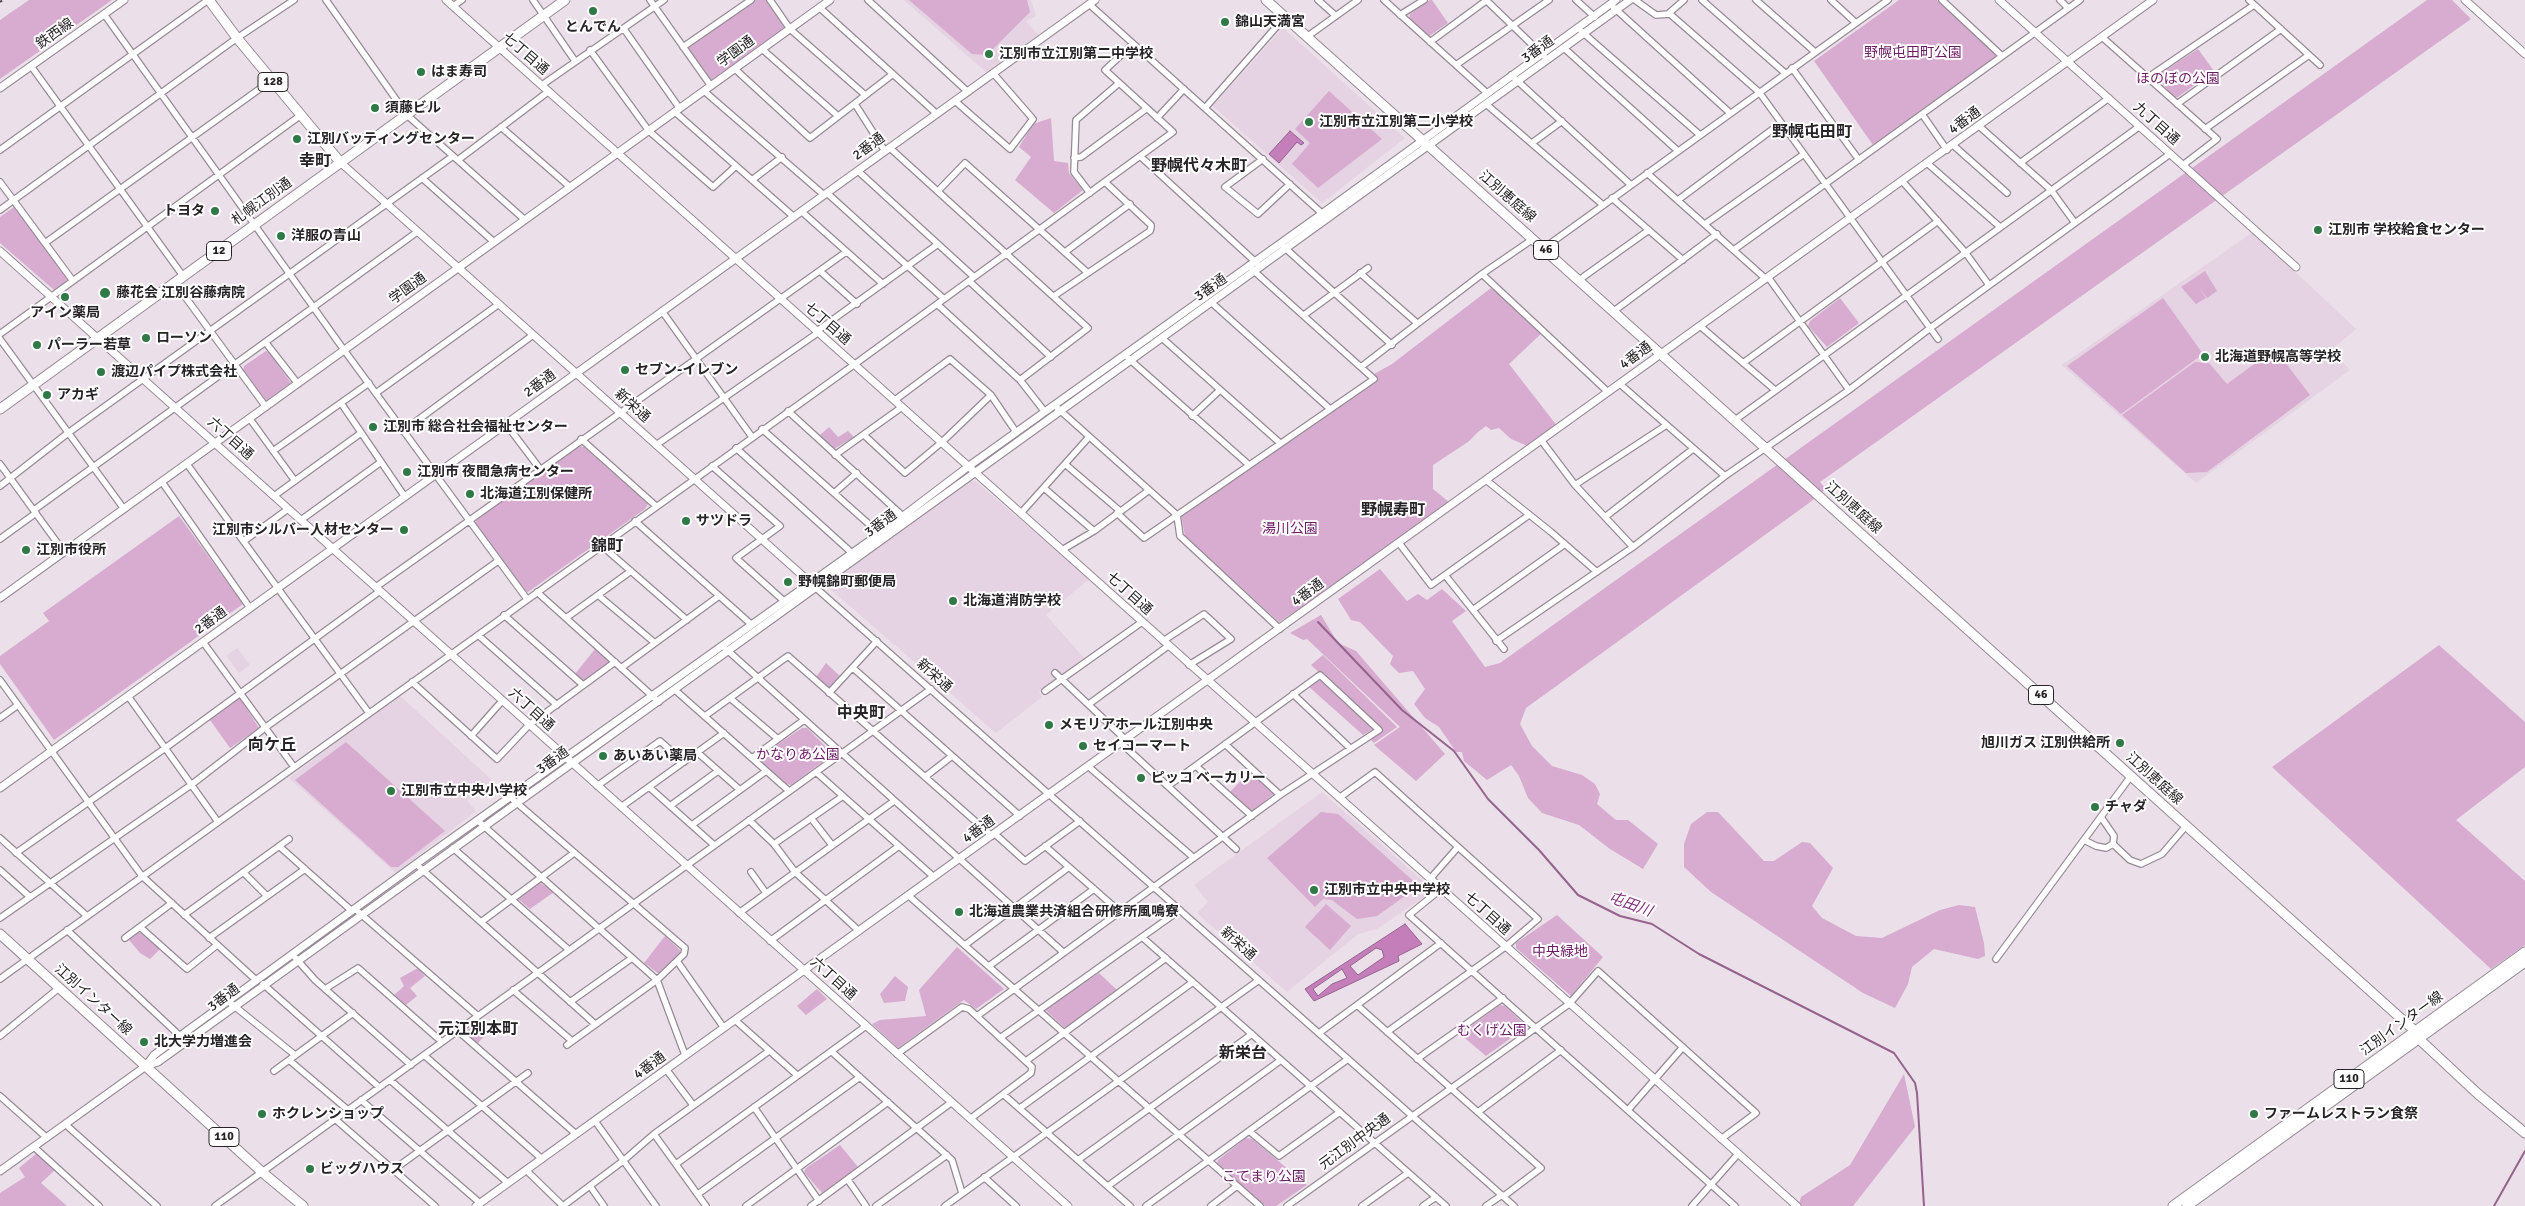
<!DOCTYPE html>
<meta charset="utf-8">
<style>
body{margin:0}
canvas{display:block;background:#ebdfe9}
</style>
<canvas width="2525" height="1206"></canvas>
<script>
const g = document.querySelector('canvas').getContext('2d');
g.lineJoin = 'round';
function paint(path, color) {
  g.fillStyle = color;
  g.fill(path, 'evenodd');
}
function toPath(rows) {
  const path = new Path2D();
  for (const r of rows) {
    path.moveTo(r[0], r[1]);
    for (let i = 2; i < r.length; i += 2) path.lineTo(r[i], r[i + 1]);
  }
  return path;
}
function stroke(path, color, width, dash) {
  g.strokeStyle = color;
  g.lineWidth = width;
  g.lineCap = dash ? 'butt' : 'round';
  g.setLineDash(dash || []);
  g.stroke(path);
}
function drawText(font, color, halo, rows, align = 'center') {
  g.font = font + ' Signika,"Noto Sans JP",sans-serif';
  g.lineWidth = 4;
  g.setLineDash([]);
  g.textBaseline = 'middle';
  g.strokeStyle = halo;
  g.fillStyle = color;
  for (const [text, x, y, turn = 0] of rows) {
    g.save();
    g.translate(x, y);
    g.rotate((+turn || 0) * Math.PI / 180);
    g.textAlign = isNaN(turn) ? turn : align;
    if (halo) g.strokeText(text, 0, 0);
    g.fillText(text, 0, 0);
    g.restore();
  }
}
paint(toPath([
 [904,0,1031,0,1036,16,1026,21,1038,35,987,73],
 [1283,28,1405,138,1322,203,1213,106],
 [2253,232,2356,329,2331,350,2350,370,2196,483,2062,365],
 [971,481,975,481,1089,579,1046,615,1084,658,1039,692,1042,697,996,733,828,587,829,583],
 [237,648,250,665,239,673,226,656],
 [399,695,492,780,467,801,476,811,396,873,289,778],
 [1322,792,1431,888,1430,893,1377,929,1358,934,1287,992,1197,913,1208,902,1194,885]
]), '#e5d2e2');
paint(toPath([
 [29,0,112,0,0,79,0,20],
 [754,0,766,0,787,29,712,81,688,47],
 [909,0,1027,0,1030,12,987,55,972,54],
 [1430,0,1432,0,1448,23,1428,37,1409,19,1410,14],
 [1899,0,1937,0,1996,54,1994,58,1873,145,1814,61],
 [2427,0,2452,0,2471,19,1820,482,1826,489,1809,503,1526,708,1520,724,1532,746,1552,766,1582,775,1595,784,1600,794,1597,804,1616,820,1628,820,1658,844,1643,869,1610,849,1579,825,1542,813,1528,798,1519,776,1511,765,1487,780,1464,761,1462,752,1456,752,1439,727,1425,718,1414,704,1425,689,1413,671,1399,673,1390,664,1393,656,1360,622,1351,620,1338,599,1380,569,1407,601,1418,594,1427,600,1442,589,1466,611,1452,621,1485,667,1500,663],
 [2198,49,2214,71,2178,97,2174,97,2157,78,2158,75],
 [1329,91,1382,139,1318,188,1292,164,1310,143,1295,129],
 [1051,118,1054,161,1068,163,1069,173,1083,190,1054,213,1015,180,1031,157,1019,147,1033,124],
 [14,207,67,278,66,282,54,290,0,243,0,217],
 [2205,271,2217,291,2207,298,2198,286,2206,298,2196,304,2181,287],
 [1491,288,1542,333,1509,364,1558,427,1530,447,1511,439,1499,428,1491,430,1486,426,1478,432,1468,442,1433,465,1433,489,1449,502,1331,589,1279,622,1185,536,1181,515,1377,381,1374,374,1392,364],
 [1840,298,1859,323,1827,347,1808,326,1810,321],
 [2163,298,2203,354,2121,414,2067,366],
 [2275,349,2310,395,2207,472,2186,473,2122,415,2195,362,2209,363,2227,384],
 [266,351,269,352,291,383,267,402,243,370,244,366],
 [829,427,838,437,848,431,854,437,834,449,820,435],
 [578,446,584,447,648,504,645,509,528,592,524,591,475,523,477,518],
 [179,516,243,604,54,740,0,664,0,656,49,621,43,613],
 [1321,615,1338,643,1356,651,1445,754,1416,781,1374,745,1400,727,1307,639,1303,640,1290,633],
 [2439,645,2525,722,2525,767,2456,820,2525,881,2525,945,2491,969,2272,767],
 [595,649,609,661,608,664,585,681,582,680,575,674],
 [1323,655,1397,727,1374,743,1369,738,1381,729,1311,665],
 [826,663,841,677,829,689,816,677],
 [1320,678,1373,729,1363,735,1308,686],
 [238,698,240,698,259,728,230,748,210,720],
 [802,728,807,728,833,754,791,785,787,784,759,760,760,756],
 [346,742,445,831,398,867,391,867,295,780],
 [1250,771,1275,793,1252,811,1230,792],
 [1321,812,1338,814,1419,886,1377,916,1357,919,1332,900,1323,899,1315,907,1267,858],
 [1707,812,1718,812,1764,861,1774,861,1802,842,1810,843,1833,868,1812,906,1822,918,1856,936,1882,938,1940,910,1959,905,1975,907,1984,943,1985,956,1978,959,1934,949,1912,967,1908,984,1895,1008,1863,993,1711,892,1684,867,1684,844,1691,824],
 [539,882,554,892,530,909,518,899,519,897],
 [1326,904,1351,926,1330,950,1305,927],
 [1557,915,1603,957,1571,996,1516,948,1516,943],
 [139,932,160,949,150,959,140,953,129,940],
 [665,936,680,950,680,954,659,974,644,963],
 [957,947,1004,989,976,1009,964,1000,898,1048,872,1024,880,1020,926,1016,919,990],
 [418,968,425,976,410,988,417,996,406,1005,394,995,404,986,400,978],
 [1099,973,1117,990,1067,1027,1064,1027,1046,1011,1048,1006],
 [895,976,908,987,905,1001,884,1003,880,994],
 [817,989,827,999,806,1015,797,1006],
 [1500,1005,1505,1006,1525,1025,1525,1028,1486,1056,1460,1034],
 [479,1022,490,1030,477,1044,466,1035,467,1030],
 [1904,1074,1915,1127,1853,1206,1801,1206,1799,1204,1801,1197,1850,1165],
 [1246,1138,1252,1139,1307,1185,1276,1206,1265,1206,1217,1163,1218,1160],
 [840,1145,858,1167,822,1193,804,1172,806,1168],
 [37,1153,55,1170,41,1183,67,1206,0,1206,0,1193,25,1177,19,1168]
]), '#d7acd0');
const water = toPath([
 [1290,131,1304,143,1301,145,1297,142,1279,163,1269,154,1290,131],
 [1405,924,1422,944,1398,956,1399,961,1314,1001,1305,989,1405,924],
 [1376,948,1382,950,1384,957,1358,975,1350,966,1376,948],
 [1342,969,1347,978,1332,984,1318,996,1313,989,1342,969]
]);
paint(water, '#c47fbb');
stroke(water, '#95638e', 1);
stroke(toPath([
 [1318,622,1402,710,1454,751,1488,799,1539,850,1578,895,1620,916,1652,924,1699,954,1894,1053,1915,1083,1917,1093,1924,1206],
 [2494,1206,2525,1151]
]), '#95638e', 2);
const minor = toPath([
 [326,0,407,115,525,220],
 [533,0,575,61],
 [650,0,711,86],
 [770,0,790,29,864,94],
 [868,0,968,92],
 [1318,0,1336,16],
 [1384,0,1487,93],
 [1486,0,1544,56],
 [1576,0,1595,17],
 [1635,0,1656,15,1670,14,1759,92,1938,339],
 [1702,0,1785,73],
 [1756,0,1815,52],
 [1831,0,1856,23],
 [1942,0,2002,56],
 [2060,0,2068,8],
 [2249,0,2320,65],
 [1089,4,1325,216],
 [1610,4,1730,113],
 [453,6,462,0],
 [820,8,937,114],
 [104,14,344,350,527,599],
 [1668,14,1684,0],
 [1400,15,1424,0],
 [624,29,680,109],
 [1581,31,1700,135],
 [1308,36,1358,0],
 [2102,37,2217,139,2183,165],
 [1430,42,1487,0],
 [683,47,751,0],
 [1564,48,1678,151],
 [762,49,838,116],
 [590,50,649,131,713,187,736,166],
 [1456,65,1549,0],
 [31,66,183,276],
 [1792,68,1859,160],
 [735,69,810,138,893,74],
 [1511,75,1631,185],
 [2147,78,2254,5],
 [542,85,664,0],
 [704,91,824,195],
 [955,101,1010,149,1033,119,993,73],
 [855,104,885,151],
 [1486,104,1603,205],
 [2177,104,2281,29],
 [1205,108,1285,17],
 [675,112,794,217],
 [1922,114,1947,150],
 [1157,118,1184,89],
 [1979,126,2051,190,2075,223],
 [501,127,570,187],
 [2205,129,2309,55],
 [1532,143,1562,121],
 [1953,145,2007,193],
 [890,148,1088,328,1020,380],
 [0,150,208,0],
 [1140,156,1261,267],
 [1074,158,1081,157,1146,109],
 [1263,159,1225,187,1258,214,1290,184],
 [458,160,549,91],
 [1927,163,2000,227],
 [2020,163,2109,98],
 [858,171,974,277],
 [1647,173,1766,279],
 [422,178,494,242],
 [752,180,782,157],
 [1902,181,1965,252,1989,285],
 [0,182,73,281],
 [938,191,965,163,1088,273],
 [827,193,944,299],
 [1090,193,1074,172,1076,120,1118,84],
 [1612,198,1683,260],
 [1678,200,1781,123],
 [0,210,237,38,294,0],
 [801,211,883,284],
 [1705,224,1804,154],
 [45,243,272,80],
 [1284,247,1392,345],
 [1544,248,1888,0],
 [1735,249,2080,0],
 [1065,252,1130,204],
 [820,271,857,304],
 [1360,273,1417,323],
 [1482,274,1608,392],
 [1768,277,1849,390],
 [1579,280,1649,230],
 [969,281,1051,357],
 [175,283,266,407],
 [1054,296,1150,231,1151,228,1151,225,1105,182],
 [1212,303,1330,409],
 [937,304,1020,380,1045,412],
 [662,311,752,437],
 [1614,311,1717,234],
 [1304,315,1368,268],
 [1700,326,1775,390],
 [817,331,938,244],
 [0,334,301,115],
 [1162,338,1280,443],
 [0,339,124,509],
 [266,343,298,384],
 [1128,358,1248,464],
 [1743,363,1938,221],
 [1361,367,1482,274,1533,239],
 [1620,384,1725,476],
 [376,393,499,304],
 [895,400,950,359,991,395,1016,432],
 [341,403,405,497],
 [1054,405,1177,515,1180,536,1280,629],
 [788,411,906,519],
 [1192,416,1220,390],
 [250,419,295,481],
 [1735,420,2140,126],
 [506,424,540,469],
 [762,429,880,534],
 [403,431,533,335],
 [864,435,905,473,942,442,991,395],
 [581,439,656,506],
 [1541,440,1575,485,1633,547],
 [656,445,819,332],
 [736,448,852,553],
 [273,451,369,383],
 [835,455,902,407],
 [0,464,64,552],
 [187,464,369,713],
 [1065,464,1120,511],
 [712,466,780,526,736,558,784,601],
 [1486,480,1551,532,1597,572],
 [162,482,250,608],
 [1575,485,1665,426],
 [0,486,68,433,453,156],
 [1044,488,1094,531],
 [834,493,857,473],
 [274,496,361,433],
 [34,510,417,232],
 [1021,513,1089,437],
 [1117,513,1144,538,1374,379,1255,272,1249,265],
 [1605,517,1693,449],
 [301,520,381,462],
 [635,521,752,625],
 [0,539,36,513],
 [244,541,288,509],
 [1399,543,1431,585,1529,515],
 [601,545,687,620],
 [1062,550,1094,531,1148,491],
 [1445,575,1504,649],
 [376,587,846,252],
 [816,588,1514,1206],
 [537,592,659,702],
 [598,595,655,643],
 [1474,609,1565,544],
 [504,615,583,685],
 [566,618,631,571],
 [478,635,557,705],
 [1163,641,1204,614,1231,639,1189,665],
 [1496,641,1633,547,1725,476,1849,390,1929,329,2170,154],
 [203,642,294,767],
 [726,649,1063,952],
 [621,668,719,596],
 [853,668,1020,816],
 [1055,673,1126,740],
 [0,680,142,876,256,980],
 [412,682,497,759,529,725,615,662],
 [675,690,789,791],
 [1045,691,1142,622],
 [829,693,877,641],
 [1293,694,1350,748],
 [128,696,218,822],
 [730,698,778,739],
 [1089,704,1168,646],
 [705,716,788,656,992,836],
 [0,718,18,705],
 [471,736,502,701],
 [1121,743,1236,849],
 [1225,744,1280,795],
 [697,752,740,790],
 [752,758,804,720],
 [1196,766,1252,816],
 [1089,767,1194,858],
 [816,772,934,877],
 [925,777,952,756],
 [597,786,660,741,684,762],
 [649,787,714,845],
 [510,797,685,948,684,954,657,980,567,1045],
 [1339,798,1375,772,1538,919,1505,947,1387,1032],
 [670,806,718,771],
 [621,807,724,733],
 [811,818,832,845],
 [477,820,657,980,685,1055],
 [749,820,774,844,795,872,859,931],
 [692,825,766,771],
 [995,834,1025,861,1080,821],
 [0,838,87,916],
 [2084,840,2096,846,2106,848,2113,844,2114,836,2101,817],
 [774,844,843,796],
 [2113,844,2130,860,2141,864,2162,854,2186,826],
 [279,846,352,911],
 [1045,846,1119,911],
 [453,848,569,950],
 [16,853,164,749,380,591],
 [416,864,595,1024],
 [0,870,30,897],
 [243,872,267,896],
 [751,872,766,893],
 [1430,879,1458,847],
 [1441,889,1409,915,1735,1206],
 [909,896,1260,1206],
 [355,909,478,1016],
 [739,913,894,801],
 [184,915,289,839],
 [0,918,191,785,266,727,498,561],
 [481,922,574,853],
 [140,927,187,969,217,945],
 [67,930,180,1036],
 [1142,937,1446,1206],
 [125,938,172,903],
 [209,938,305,869],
 [770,941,899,846],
 [965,945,1069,867],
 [292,954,315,980,411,1065],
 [1996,959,2131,776],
 [677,961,724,1028],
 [989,966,1094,889],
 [0,979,855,364,1173,132,1105,70,1133,44],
 [263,984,379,1087],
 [325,989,358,968,442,1042],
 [513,990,572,1041],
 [228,1001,295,1055],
 [570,1002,632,958],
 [1357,1005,1541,1168,1504,1196],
 [977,1016,1280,795,1379,730,1320,675,1168,786],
 [735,1020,797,1075],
 [458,1031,576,1134],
 [1319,1033,1441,943],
 [0,1036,59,988],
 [1000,1038,1180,910],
 [832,1052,952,1160,962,1193],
 [897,1054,962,1007,969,1009,1032,1067,1031,1073,970,1119],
 [424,1055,542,1159],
 [1417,1059,1503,998],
 [289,1060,348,1110],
 [1026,1061,1166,958],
 [666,1069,693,1105],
 [274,1071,353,1013],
 [390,1080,508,1183],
 [1003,1094,1130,1206],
 [0,1096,46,1137],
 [361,1100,480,1203],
 [754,1107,819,1201],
 [1020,1108,1193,982],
 [1628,1110,1683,1047],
 [1478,1112,1561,1050],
 [335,1119,435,1206],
 [595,1121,656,1206],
 [65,1124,157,1206],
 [1249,1131,1279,1156,1340,1112],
 [654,1134,706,1206],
 [34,1147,99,1206],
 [1078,1160,1252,1034],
 [676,1164,866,1026],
 [393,1170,528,1073],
 [526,1170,563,1206],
 [984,1177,1016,1206],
 [848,1180,866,1206],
 [590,1186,604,1206],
 [1108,1186,1281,1060],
 [698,1194,860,1077],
 [215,1206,931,689],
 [563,1206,623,1161,654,1134,769,1051],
 [746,1206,888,1102],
 [811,1206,952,1102],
 [876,1206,947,1155],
 [945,1206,1259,980],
 [1146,1206,1348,1059],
 [1211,1206,1237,1186],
 [1287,1206,1569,1004,1598,971,1756,1113,1721,1139],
 [1362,1206,1408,1173],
 [1423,1206,1436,1197],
 [1486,1206,1502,1195],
 [1692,1206,1738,1154]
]);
const tertiary = toPath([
 [446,0,1797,1206],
 [1999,0,2296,267],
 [2465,0,2525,54],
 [0,88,124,0],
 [340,162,813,585],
 [0,251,1068,1206],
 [0,598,830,0],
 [0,788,1095,0],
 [146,1066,154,1055,416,864,886,529,969,466,1323,213,1616,0],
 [0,1171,146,1066,158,1062,1630,0],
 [476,1206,2153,0]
]);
const primary = toPath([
 [209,0,237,38,340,162],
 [1266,0,2415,1031,2419,1039,2478,1094,2525,1133],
 [0,934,262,1172,303,1206],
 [2173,1206,2525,952],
 [2187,1206,2525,962]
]);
const trunk = toPath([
 [0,409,565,0]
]);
stroke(minor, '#968b94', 8);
stroke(tertiary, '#968b94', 9);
stroke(primary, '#968b94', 11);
stroke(trunk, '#968b94', 11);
stroke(minor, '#fff', 5.5);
stroke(tertiary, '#fff', 7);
stroke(primary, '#fff', 9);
stroke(trunk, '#fff', 9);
stroke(toPath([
 [0,2,3,0]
]), '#4d484c', 2, [2.5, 5]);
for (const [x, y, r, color] of [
 [593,11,5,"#2f7946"],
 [1225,22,5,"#2f7946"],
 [989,54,5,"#2f7946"],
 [421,72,5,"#2f7946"],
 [375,108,5,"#2f7946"],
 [1309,122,5,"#2f7946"],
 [297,139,5,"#2f7946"],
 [215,211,5,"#2f7946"],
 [2318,230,5,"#2f7946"],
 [281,236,5,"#2f7946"],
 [105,293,6,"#2f7946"],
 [65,297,5,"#2f7946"],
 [146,338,5,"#2f7946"],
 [37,345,5,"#2f7946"],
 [2205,357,5,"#2f7946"],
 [625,370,5,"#2f7946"],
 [101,372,5,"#2f7946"],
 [47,395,5,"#2f7946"],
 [373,427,5,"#2f7946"],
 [407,472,5,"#2f7946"],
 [470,494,5,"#2f7946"],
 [686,521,5,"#2f7946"],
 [404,530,5,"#2f7946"],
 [26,550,5,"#2f7946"],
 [788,582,5,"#2f7946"],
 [953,601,5,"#2f7946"],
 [1049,725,5,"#2f7946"],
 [2120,743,5,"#2f7946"],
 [1083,746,5,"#2f7946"],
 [603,756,5,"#2f7946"],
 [1141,778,5,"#2f7946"],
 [391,791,5,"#2f7946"],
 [2095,807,5,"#2f7946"],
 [1314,890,5,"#2f7946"],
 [959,912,5,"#2f7946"],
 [144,1042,5,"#2f7946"],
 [262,1114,5,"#2f7946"],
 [2254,1114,5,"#2f7946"],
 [310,1169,5,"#2f7946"]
]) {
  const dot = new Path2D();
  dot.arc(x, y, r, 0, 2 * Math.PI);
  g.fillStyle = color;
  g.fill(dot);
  stroke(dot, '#fff', 2);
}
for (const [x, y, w] of [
 [273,82,30],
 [1546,250,25],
 [219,251,25],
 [2041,695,25],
 [2349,1079,30],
 [224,1137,30]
]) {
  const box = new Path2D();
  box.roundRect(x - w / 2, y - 9.5, w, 19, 4);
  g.fillStyle = '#fff';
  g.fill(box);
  stroke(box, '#272326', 1);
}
drawText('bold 12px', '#272326', null, [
 ["128",273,82],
 ["46",1546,250],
 ["12",219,251],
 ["46",2041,695],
 ["110",2349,1079],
 ["110",224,1137]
]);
drawText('bold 14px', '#272326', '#fff', [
 ["錦山天満宮",1235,22],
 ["とんでん",593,27,"center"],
 ["江別市立江別第二中学校",999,54],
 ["はま寿司",431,72],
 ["須藤ビル",385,108],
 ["江別市立江別第二小学校",1319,122],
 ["江別バッティングセンター",307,139],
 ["トヨタ",205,211,"right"],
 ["江別市 学校給食センター",2328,230],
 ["洋服の青山",291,236],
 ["藤花会 江別谷藤病院",116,293],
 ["アイン薬局",65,313,"center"],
 ["ローソン",156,338],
 ["パーラー若草",47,345],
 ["北海道野幌高等学校",2215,357],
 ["セブン-イレブン",635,370],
 ["渡辺パイプ株式会社",111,372],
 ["アカギ",57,395],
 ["江別市 総合社会福祉センター",383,427],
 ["江別市 夜間急病センター",417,472],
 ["北海道江別保健所",480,494],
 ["サツドラ",696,521],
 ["江別市シルバー人材センター",394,530,"right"],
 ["江別市役所",36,550],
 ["野幌錦町郵便局",798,582],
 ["北海道消防学校",963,601],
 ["メモリアホール江別中央",1059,725],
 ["旭川ガス 江別供給所",2110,743,"right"],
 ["セイコーマート",1093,746],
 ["あいあい薬局",613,756],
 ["ピッコ ベーカリー",1151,778],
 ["江別市立中央小学校",401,791],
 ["チャダ",2105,807],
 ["江別市立中央中学校",1324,890],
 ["北海道農業共済組合研修所風鳴寮",969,912],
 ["北大学力増進会",154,1042],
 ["ホクレンショップ",272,1114],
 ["ファームレストラン食祭",2264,1114],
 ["ビッグハウス",320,1169]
], 'left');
drawText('14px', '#272326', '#fff', [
 ["鉄西線",55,34,-35],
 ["3番通",1538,50,-35],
 ["学園通",736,52,-36],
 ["七丁目通",525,54,41],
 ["4番通",1965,121,-36],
 ["九丁目通",2156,124,42],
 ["2番通",869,147,-36],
 ["江別恵庭線",1507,197,41],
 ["札幌江別通",262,202,-36],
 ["3番通",1211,288,-35],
 ["学園通",408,289,-36],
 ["七丁目通",827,324,41],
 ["4番通",1636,356,-36],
 ["2番通",540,384,-36],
 ["新栄通",632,406,42],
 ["六丁目通",230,439,42],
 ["江別恵庭線",1853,508,42],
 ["3番通",881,524,-36],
 ["4番通",1308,593,-36],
 ["七丁目通",1129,594,42],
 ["2番通",211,621,-36],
 ["新栄通",934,676,42],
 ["六丁目通",531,710,42],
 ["3番通",553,761,-35],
 ["江別恵庭線",2154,779,42],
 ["4番通",979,830,-36],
 ["七丁目通",1487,914,42],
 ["新栄通",1238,944,42],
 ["六丁目通",833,979,42],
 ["3番通",224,998,-37],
 ["江別インター線",93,1000,42],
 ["江別インター線",2402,1024,-36],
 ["4番通",650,1066,-36],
 ["元江別中央通",1355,1142,-36]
]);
drawText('14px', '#6d1b66', '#fff', [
 ["野幌屯田町公園",1913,53],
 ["ほのぼの公園",2178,79],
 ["湯川公園",1290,529],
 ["かなりあ公園",798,755],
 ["中央緑地",1560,952],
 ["むくげ公園",1492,1031],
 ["こてまり公園",1264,1177]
]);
drawText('italic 15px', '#82307b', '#fff', [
 ["屯田川",1630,905,20]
]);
drawText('bold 16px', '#272326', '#fff', [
 ["野幌屯田町",1812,133],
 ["幸町",315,162],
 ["野幌代々木町",1199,167],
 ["野幌寿町",1393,511],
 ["錦町",607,547],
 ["中央町",861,714],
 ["向ケ丘",272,746],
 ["元江別本町",478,1030],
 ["新栄台",1243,1054]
]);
</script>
